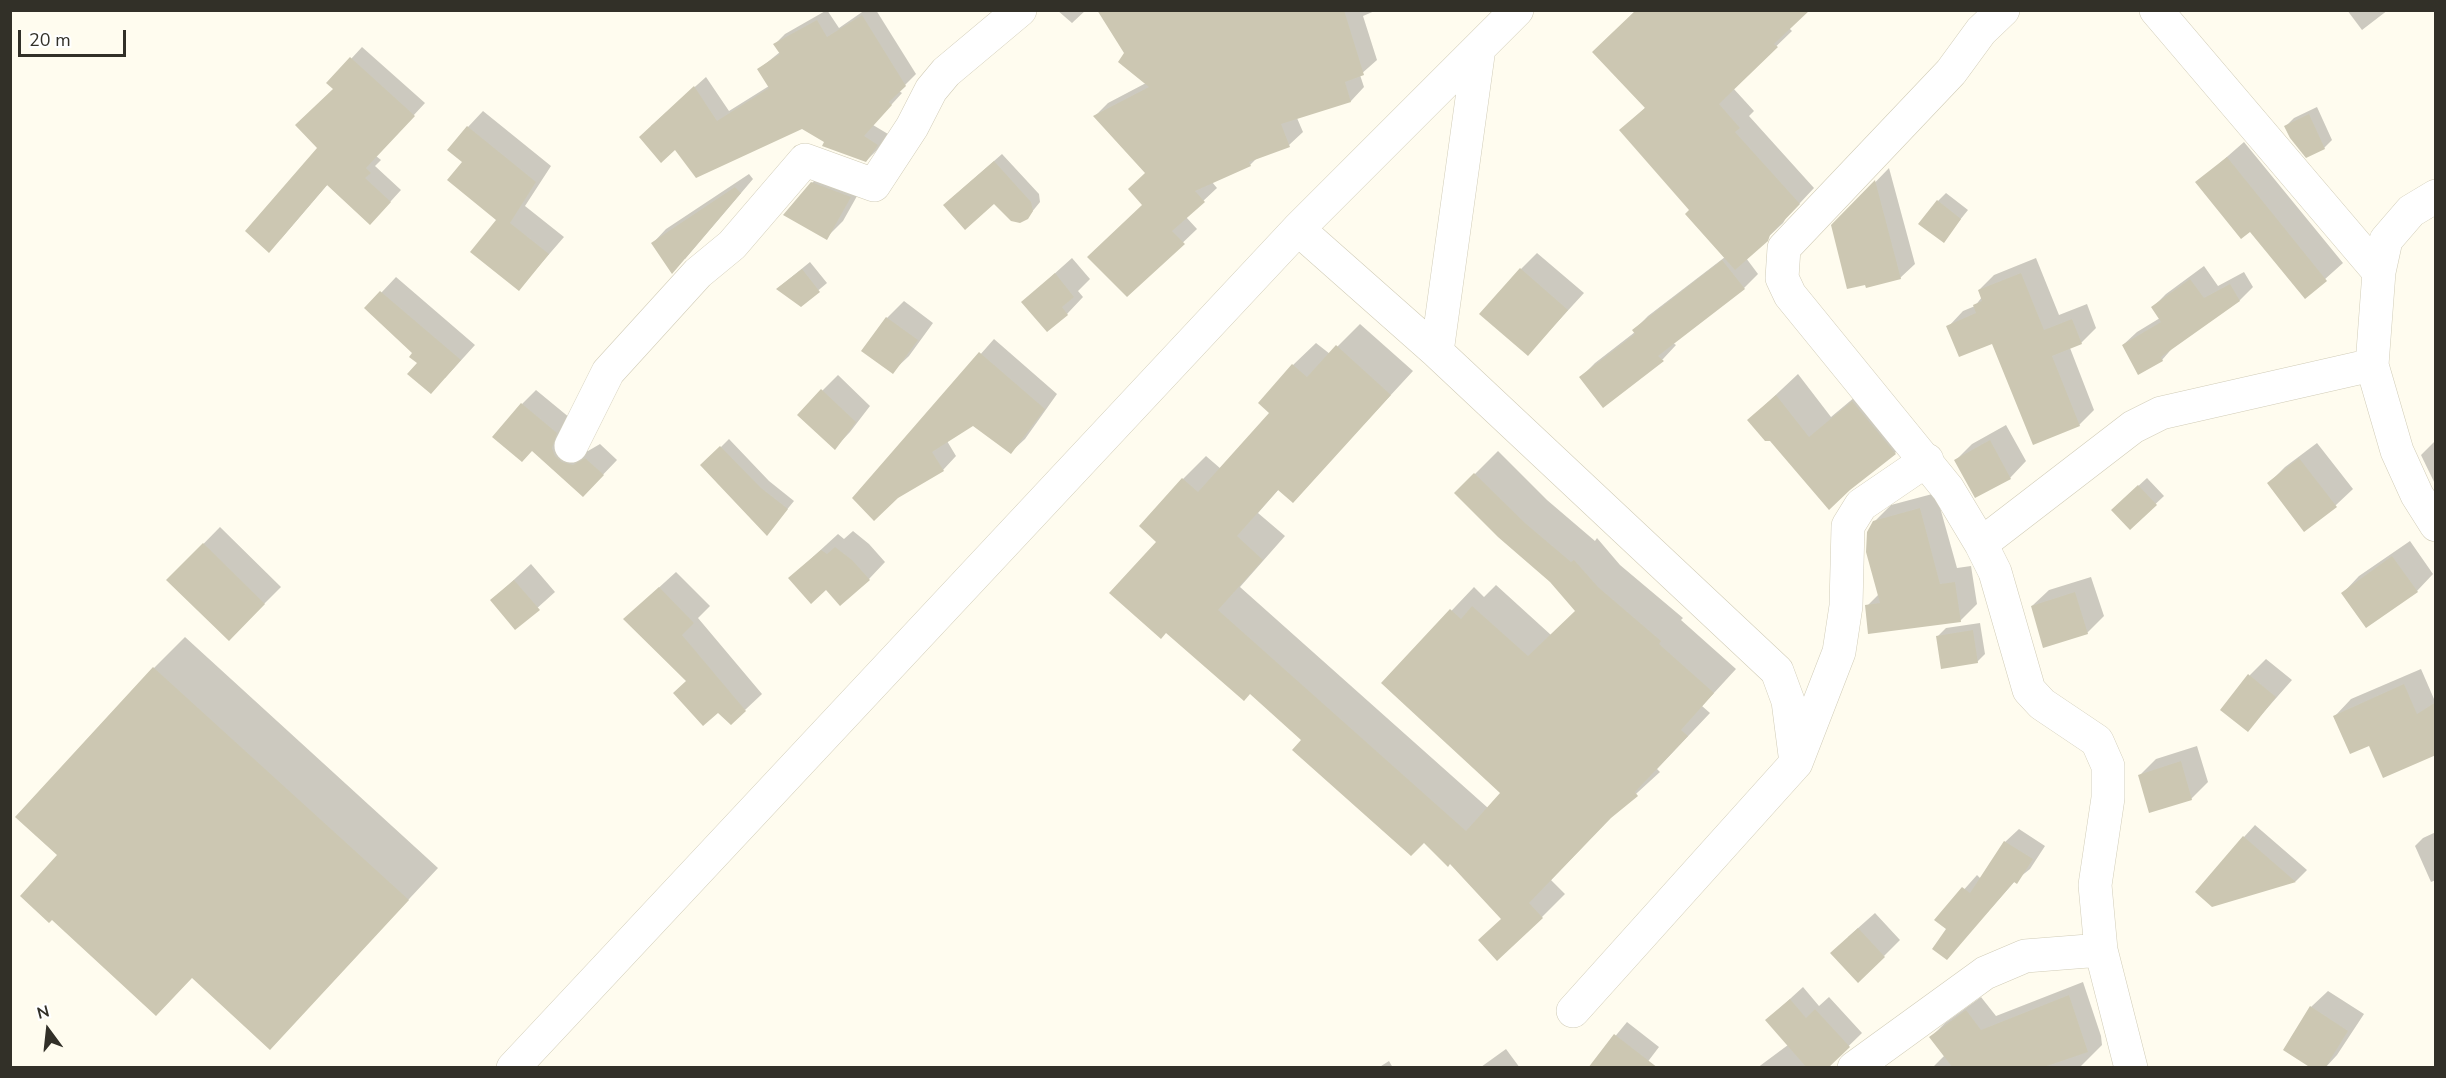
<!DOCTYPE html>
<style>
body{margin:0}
#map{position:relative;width:2446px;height:1078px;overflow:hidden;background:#fffcef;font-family:"Nunito Sans",sans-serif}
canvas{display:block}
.frame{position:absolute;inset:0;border:12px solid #323028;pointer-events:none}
.north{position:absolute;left:18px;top:1000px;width:60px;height:60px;-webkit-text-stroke:4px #fff;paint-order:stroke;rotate:345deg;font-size:16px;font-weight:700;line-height:24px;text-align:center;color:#323028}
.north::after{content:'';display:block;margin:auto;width:21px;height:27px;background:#323028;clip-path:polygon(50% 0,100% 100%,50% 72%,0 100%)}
.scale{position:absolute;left:18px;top:30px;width:108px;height:27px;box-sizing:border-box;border:3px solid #323028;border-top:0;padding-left:8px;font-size:18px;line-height:21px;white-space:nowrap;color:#323028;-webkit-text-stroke:4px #fff;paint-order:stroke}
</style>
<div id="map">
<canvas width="2446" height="1078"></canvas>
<div class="frame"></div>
<div class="north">N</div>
<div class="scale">20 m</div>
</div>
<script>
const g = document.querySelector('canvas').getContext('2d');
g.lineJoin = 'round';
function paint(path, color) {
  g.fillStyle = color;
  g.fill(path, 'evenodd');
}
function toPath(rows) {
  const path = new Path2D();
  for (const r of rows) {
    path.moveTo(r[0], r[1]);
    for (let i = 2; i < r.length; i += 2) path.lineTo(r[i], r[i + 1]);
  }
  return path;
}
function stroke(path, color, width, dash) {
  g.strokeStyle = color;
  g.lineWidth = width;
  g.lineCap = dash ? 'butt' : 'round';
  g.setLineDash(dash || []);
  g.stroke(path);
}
paint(toPath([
 [827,10,839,28,865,10,876,10,916,74,899,91,902,93,873,125,888,134,877,150,866,161,826,142,802,127,676,148,651,126,706,77,729,111,769,86,759,69,780,52,775,44,785,34],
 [1057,10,1086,10,1072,23],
 [1174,10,1377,10,1363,16,1377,60,1360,75,1364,87,1351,101,1297,118,1303,132,1289,145,1258,157,1250,165,1212,182,1217,188,1186,217,1197,229,1128,295,1144,204,1147,173,1095,116,1108,103,1146,83],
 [2347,10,2388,10,2362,30],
 [1789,28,1792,31,1733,88,1754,111,1749,116,1814,188,1786,218,1783,223,1746,258,1758,274,1744,288,1673,343,1676,345,1663,359,1603,406,1581,377,1595,363,1635,332,1634,330,1648,316,1725,257,1691,210,1621,130,1646,107],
 [362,47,425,103,376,156,381,160,375,166,401,190,381,212,328,184,280,240,319,148,335,88,329,83],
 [2317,107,2332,140,2324,148,2286,126,2294,118],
 [483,111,551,166,525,206,564,237,519,289,498,219,464,162,468,127],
 [2244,142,2343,263,2305,297,2250,230,2197,183],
 [1002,154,1039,194,1040,202,1027,218,994,202,953,197],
 [829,166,866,180,843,221,826,238,812,183],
 [1889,168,1915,264,1900,278,1833,226],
 [749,174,753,179,685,259,653,243,666,229],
 [1946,193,1968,210,1943,241,1938,201],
 [1537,253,1584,293,1528,354,1521,269],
 [1072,258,1090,279,1078,291,1083,297,1067,314,1023,302],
 [2036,258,2059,315,2087,304,2096,328,2081,343,2070,348,2094,410,2079,425,1993,342,1948,327,1963,311,1975,306,1982,297,1979,290,1994,275],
 [810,262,827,283,801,305,778,288],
 [2204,266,2218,286,2244,272,2253,287,2240,300,2175,345,2162,360,2123,345,2137,332,2160,318,2153,307,2166,294],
 [396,277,475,345,445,378,419,363,414,353,367,308],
 [904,301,933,323,909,356,892,372,863,350,887,318],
 [1360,324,1413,371,1293,501,1279,489,1258,513,1285,536,1240,587,1488,808,1502,792,1383,683,1474,587,1484,597,1496,585,1551,635,1577,610,1551,581,1456,493,1498,451,1547,500,1595,541,1597,538,1620,565,1683,618,1681,620,1736,669,1702,706,1710,713,1657,769,1660,772,1615,813,1551,880,1565,894,1542,917,1502,918,1450,862,1303,739,1158,542,1183,479,1206,456,1221,469,1271,413,1293,365,1316,343,1330,354],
 [994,339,1057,394,1025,439,1011,452,973,424,947,441,956,456,943,470,854,498],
 [1798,374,1831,417,1874,381,1916,432,1895,453,1770,439,1749,420],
 [838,375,870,406,850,432,835,448,799,414],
 [536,390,570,418,576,449,588,451,600,444,617,460,597,481,533,449,522,404],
 [2006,425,2026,461,2010,478,1956,460,1972,444],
 [729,439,769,481,794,501,767,534,710,458],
 [2436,440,2436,486,2421,455],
 [2317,443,2353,489,2336,505,2305,529,2269,483,2285,467],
 [2147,478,2164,496,2130,528,2121,502],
 [1936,493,1957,568,1971,566,1977,604,1960,621,1867,606,1879,594,1874,522,1891,505],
 [220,527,281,587,229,639,168,580],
 [853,531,869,544,885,562,869,579,826,588,790,578,838,534,844,539],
 [2410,541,2433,574,2417,591,2343,593,2359,576],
 [531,564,555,592,515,628,492,600],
 [676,572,710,606,698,618,762,694,745,710,688,681,642,603],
 [2091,577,2104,616,2087,633,2032,606,2049,590],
 [1980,623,1985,654,1977,662,1938,636,1946,628],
 [185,637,438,868,270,1048,193,977,52,918,59,855,154,668],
 [2266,659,2292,680,2248,730,2250,675],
 [2421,669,2434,699,2436,698,2436,753,2370,744,2335,716,2351,699],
 [2197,746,2208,782,2191,799,2140,775,2156,759],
 [2255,825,2307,870,2296,881,2212,905,2244,837],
 [2019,829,2045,846,2030,869,2015,881,1947,958,1948,929,1937,920,1977,875,1981,879,2005,842],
 [2436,832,2436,880,2431,882,2415,846,2423,838],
 [1875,913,1900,940,1884,956,1848,937],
 [2083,982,2101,1036,2102,1045,2079,1068,1932,1068,1945,1055,1931,1037,1945,1023,1981,997,1996,1016],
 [1803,987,1819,1006,1829,997,1862,1033,1826,1068,1757,1068,1788,1045,1767,1020],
 [2328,991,2364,1014,2337,1055,2325,1068,2311,1007],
 [1627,1022,1659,1047,1643,1068,1589,1068],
 [1506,1049,1520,1068,1480,1068,1481,1067],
 [1389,1061,1393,1068,1378,1068]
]), '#0003');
paint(toPath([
 [1097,10,1344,10,1364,75,1345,82,1351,102,1281,124,1290,147,1249,162,1251,166,1195,191,1205,202,1172,231,1185,244,1127,297,1087,257,1142,205,1128,189,1145,173,1093,116,1149,87,1118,62,1124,53],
 [1636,10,1810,10,1774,44,1778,47,1719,104,1740,128,1735,132,1800,204,1770,235,1768,241,1735,270,1685,214,1689,210,1619,130,1645,108,1592,52],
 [862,15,906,86,889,102,892,105,864,136,878,145,866,162,822,146,824,142,802,129,696,178,675,150,661,163,639,137,694,86,717,121,769,88,757,69,780,54,773,44,817,20,827,37],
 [350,57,415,116,366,168,371,173,365,178,391,202,370,225,327,185,269,253,245,231,317,148,295,125,333,89,326,83],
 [2309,114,2325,149,2306,158,2290,138,2284,126],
 [467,126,536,182,510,223,549,254,519,291,470,252,496,220,447,180,462,162,447,150],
 [2227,157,2327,281,2305,299,2250,232,2241,239,2195,182],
 [994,161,1031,202,1033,211,1028,219,1020,223,1011,221,994,204,965,230,943,205],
 [1875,180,1901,279,1866,288,1865,285,1847,289,1831,225],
 [811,182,851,197,827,240,783,215],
 [735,187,741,193,672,274,651,243],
 [1937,200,1961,219,1944,243,1918,224],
 [1722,260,1745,289,1658,356,1664,361,1603,408,1579,377,1635,334,1632,330],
 [1520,268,1568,310,1528,356,1479,314],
 [802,269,820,292,801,307,776,289],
 [1055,273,1074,297,1062,307,1068,315,1047,332,1021,302],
 [2021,273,2044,330,2072,319,2082,344,2052,356,2080,426,2033,445,1992,344,1959,357,1946,326,1976,313,1973,305,1982,301,1978,290],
 [2190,279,2204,298,2230,284,2240,301,2161,357,2163,361,2138,375,2122,345,2161,322,2151,307],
 [380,291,461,360,431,394,407,374,417,363,409,357,412,353,364,308],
 [886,317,918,340,893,374,861,351],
 [1336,345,1391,395,1293,503,1278,490,1237,536,1263,560,1218,610,1466,831,1500,793,1381,683,1450,609,1461,619,1472,606,1528,656,1575,611,1550,582,1498,537,1454,493,1474,473,1525,523,1571,562,1574,560,1598,587,1661,641,1659,644,1714,693,1681,730,1688,736,1635,792,1638,796,1611,818,1529,903,1543,918,1497,961,1478,940,1501,919,1450,864,1448,867,1424,843,1411,856,1292,750,1301,740,1250,694,1244,701,1166,633,1161,639,1109,593,1156,542,1139,526,1182,478,1198,492,1269,413,1258,403,1292,364,1307,377],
 [979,352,1045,409,1011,454,973,426,932,452,944,471,898,498,874,521,852,498],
 [821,389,856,422,835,450,797,415],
 [1776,395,1809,437,1852,401,1896,454,1850,490,1829,510,1770,441,1765,441,1747,420],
 [521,403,557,433,552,448,555,456,562,462,573,465,585,458,604,475,583,497,532,451,522,462,492,437],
 [1990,440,2011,479,1975,498,1954,460],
 [720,446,761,488,788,509,767,536,700,465],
 [2299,458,2337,507,2304,532,2267,483],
 [2138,485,2157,505,2130,530,2111,510],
 [1920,508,1940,584,1955,582,1961,622,1868,634,1865,605,1880,603,1866,552,1867,532,1873,521],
 [203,543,265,604,229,641,166,580],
 [835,547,852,560,870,580,840,606,826,590,811,604,788,578,821,550,827,554],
 [2392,556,2418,592,2366,628,2341,593],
 [514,580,540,610,515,630,490,600],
 [659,587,694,623,682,635,746,711,731,725,718,713,703,726,673,693,686,681,623,619],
 [2075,592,2088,634,2043,648,2031,606],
 [1973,630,1978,663,1941,669,1936,636],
 [153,667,409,900,270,1050,192,978,156,1016,52,920,49,923,20,896,57,855,15,817],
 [2248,674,2276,697,2248,732,2220,710],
 [2404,684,2417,714,2436,702,2436,755,2383,778,2369,746,2350,754,2333,716],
 [2181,761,2192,800,2149,813,2138,775],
 [2243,836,2296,882,2212,907,2195,892],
 [2004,841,2033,859,2017,884,2014,882,1947,960,1932,949,1946,929,1934,920,1962,887,1970,893],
 [1858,928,1885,957,1858,983,1830,953],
 [2069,995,2088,1052,2041,1068,1953,1068,1929,1037,1966,1010,1981,1030],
 [1790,999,1806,1018,1815,1009,1850,1047,1828,1068,1807,1068,1765,1020],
 [2310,1006,2348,1031,2325,1068,2311,1068,2283,1050],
 [1614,1034,1658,1068,1588,1068]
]), '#ccc7b2');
const minor = toPath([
 [2003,10,1981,31,1951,72,1784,248,1782,278,1790,295,1948,489,1981,544,1995,572,2029,690,2042,704,2097,741,2108,766,2108,798,2095,885,2101,950,2131,1068],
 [2156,10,2379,272],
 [2436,196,2411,211,2386,240,2379,272,2372,365,2397,451,2417,495,2436,525],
 [1298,229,1437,352,1777,671,1788,701,1796,763],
 [1437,352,1479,48],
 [571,446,608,372,698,273,732,245,805,160,874,185,912,127,931,90,946,72,1020,10],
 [1981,544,2133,427,2161,413,2372,365],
 [1573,1011,1796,763,1839,652,1846,606,1848,526,1861,505,1927,460],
 [513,1068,1298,229,1517,10],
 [1854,1068,1985,973,2025,956,2101,950]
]);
stroke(minor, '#d1ccb7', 34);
stroke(minor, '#fff', 33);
</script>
